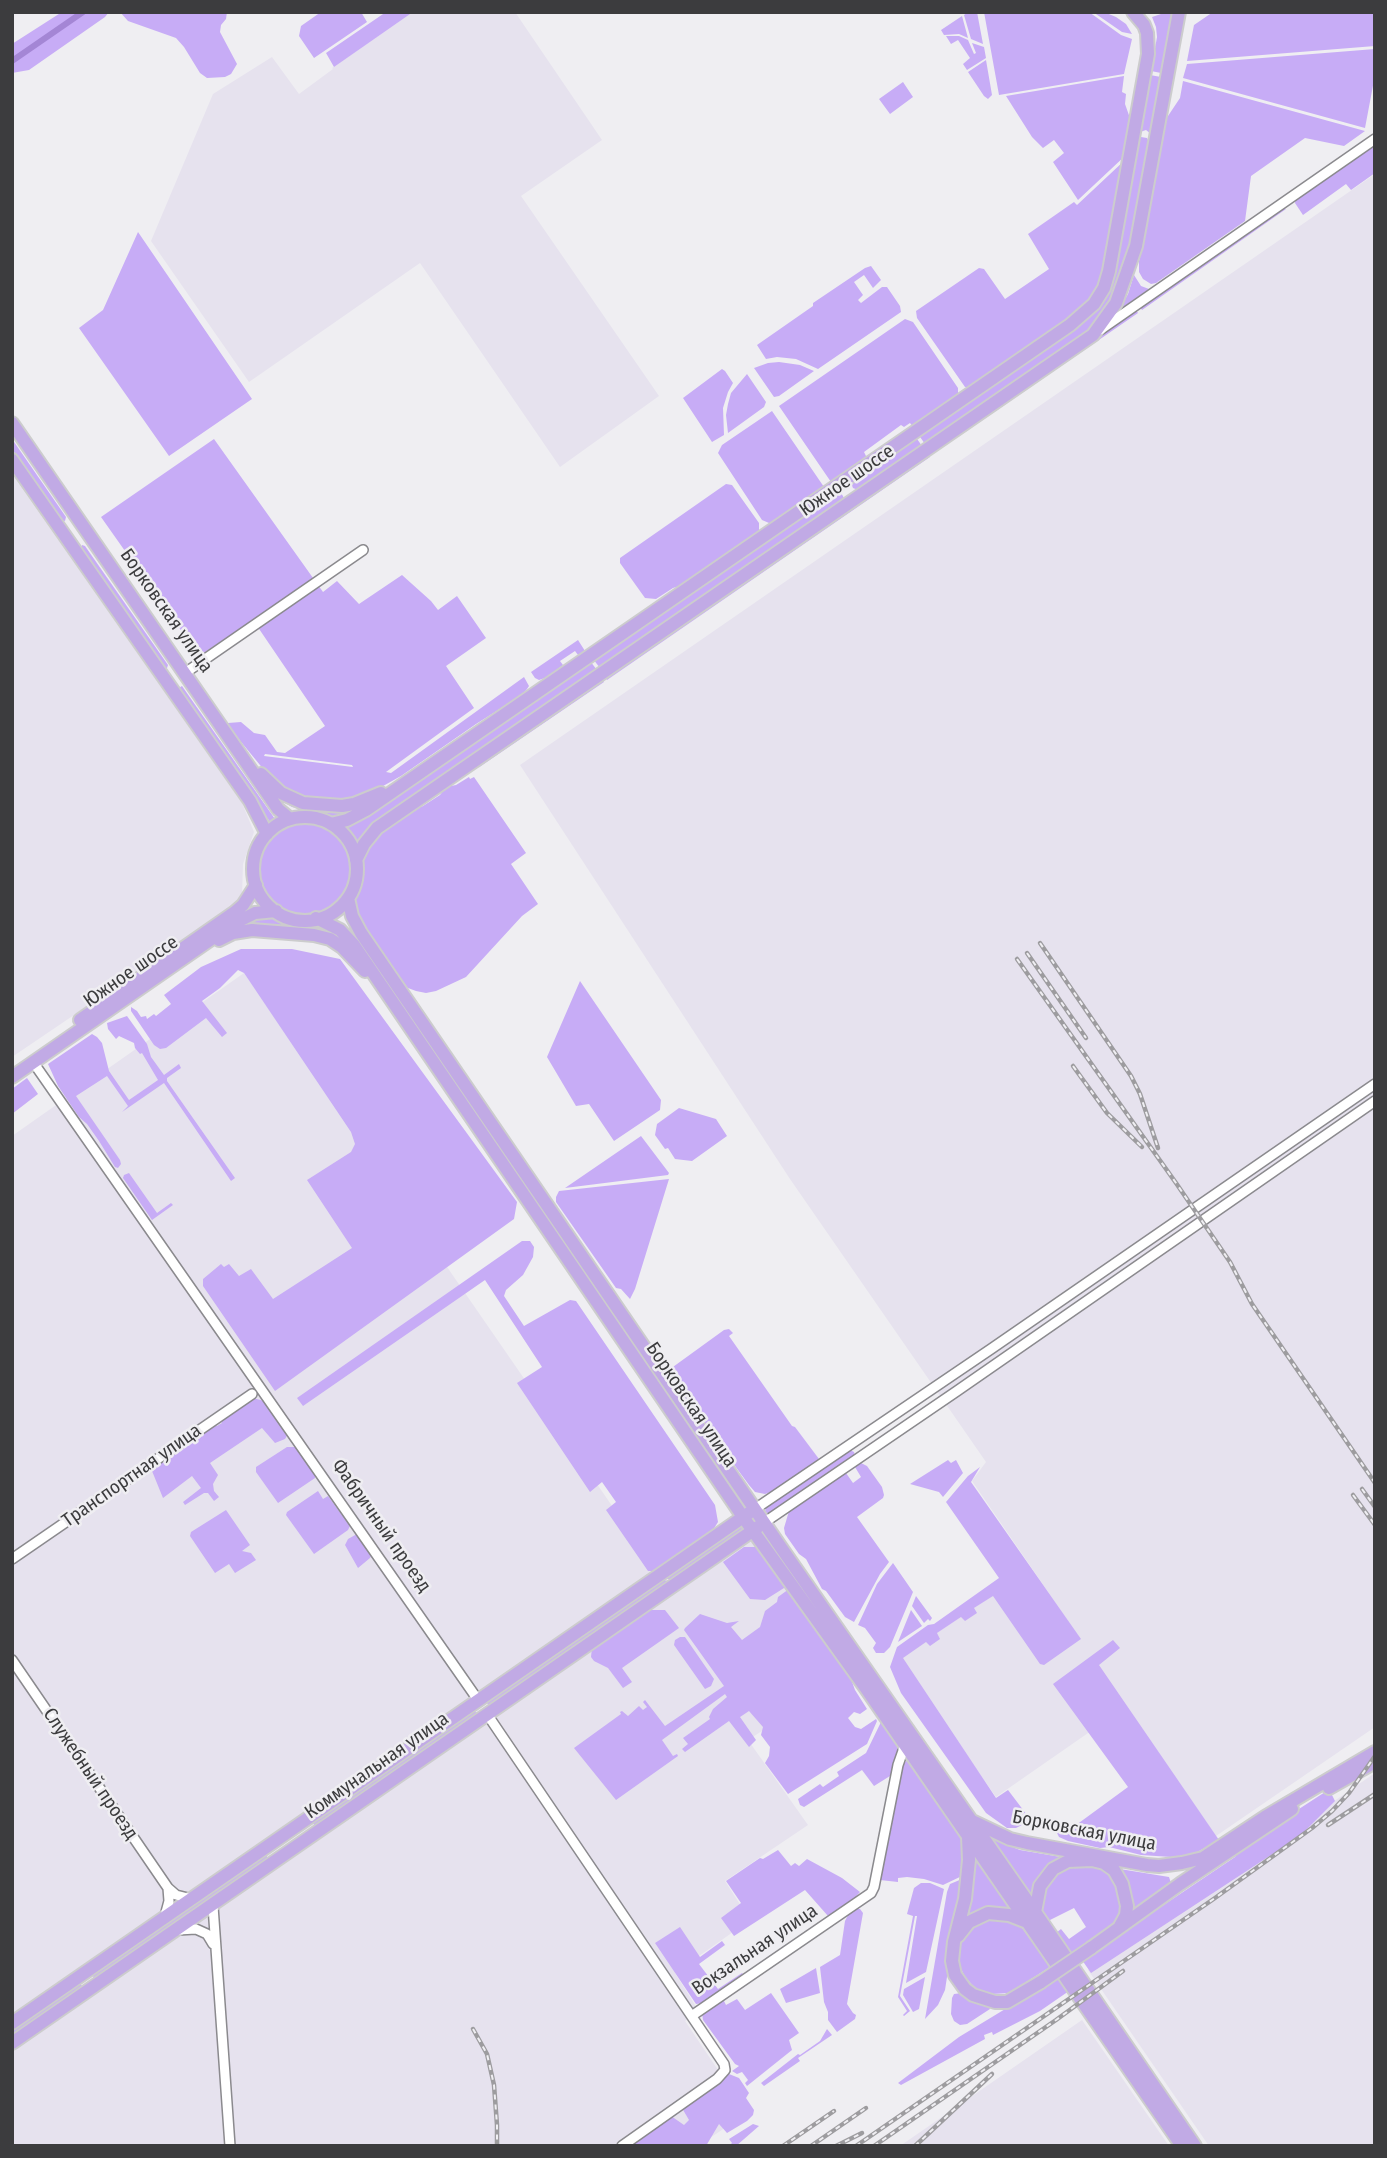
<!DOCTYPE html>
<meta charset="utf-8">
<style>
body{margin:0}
#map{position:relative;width:1387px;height:2158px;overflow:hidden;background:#efeef2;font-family:"Fira Sans Condensed",sans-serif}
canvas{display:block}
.frame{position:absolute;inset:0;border:14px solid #3c3c3e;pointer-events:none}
</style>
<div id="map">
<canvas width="1387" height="2158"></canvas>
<div class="frame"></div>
</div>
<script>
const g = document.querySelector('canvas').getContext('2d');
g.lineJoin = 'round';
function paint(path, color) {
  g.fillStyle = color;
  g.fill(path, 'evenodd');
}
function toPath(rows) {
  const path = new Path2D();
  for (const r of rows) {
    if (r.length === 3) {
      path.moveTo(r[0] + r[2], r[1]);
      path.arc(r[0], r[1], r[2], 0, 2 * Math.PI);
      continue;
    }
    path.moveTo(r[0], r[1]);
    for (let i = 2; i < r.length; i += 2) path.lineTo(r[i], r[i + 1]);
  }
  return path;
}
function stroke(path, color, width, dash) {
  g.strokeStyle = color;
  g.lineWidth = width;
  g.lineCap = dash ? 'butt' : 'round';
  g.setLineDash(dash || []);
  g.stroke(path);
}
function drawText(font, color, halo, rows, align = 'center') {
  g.font = font + ' "Fira Sans Condensed",sans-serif';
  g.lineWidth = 5;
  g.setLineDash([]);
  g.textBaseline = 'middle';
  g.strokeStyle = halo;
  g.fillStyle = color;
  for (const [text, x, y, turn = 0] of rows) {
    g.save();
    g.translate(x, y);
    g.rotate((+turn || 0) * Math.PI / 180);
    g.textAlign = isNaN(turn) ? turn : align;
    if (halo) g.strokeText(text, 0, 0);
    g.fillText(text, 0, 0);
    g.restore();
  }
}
paint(toPath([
 [413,12,515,12,602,140,521,196,659,396,560,467,420,263,249,382,151,241,213,94,272,57,299,94,333,69,332,68],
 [1375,174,1375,1727,1216,1836,1098,1666,1101,1724,996,1797,899,1658,1004,1588,1079,1637,972,1481,986,1462,790,1179,520,765],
 [12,474,242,803,254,832,243,864,242,895,235,906,12,1057],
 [244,973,657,1571,12,2017,12,1136],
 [753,1538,847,1676,748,1740,808,1825,725,1881,750,1920,675,1973,695,2005,693,2015,685,2021,747,2113,698,2146,12,2146,12,2046],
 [1375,1773,1375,2146,1209,2146,1088,1970],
 [1082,2020,1169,2146,900,2146]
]), '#e6e2ee');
paint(toPath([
 [62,12,109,12,105,17,29,70,12,73,12,44],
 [120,12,227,12,226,19,221,25,220,32,237,64,231,74,225,77,207,78,200,73,184,47,176,38,128,21],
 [321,12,361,12,367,22,314,58,299,36,301,26],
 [386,12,413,12,334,67,326,53],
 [968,12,977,12,983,44,971,39,964,15],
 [984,12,1089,12,1121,35,1132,39,1124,74,999,95],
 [1093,12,1104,12,1116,17,1126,24,1132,34,1122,32],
 [1167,12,1173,12,1161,73,1151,71,1157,37,1156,27,1152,17],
 [1213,12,1375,12,1375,46,1187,61,1194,25],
 [962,16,968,38,959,34,944,35,941,30],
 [946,36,959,36,968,40,974,54,976,53,972,43,984,47,986,58,967,70,963,64,970,58,958,40,951,44],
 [1375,49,1375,75,1365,128,1183,78,1187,64],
 [986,60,992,95,988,99,984,96,968,72],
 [1150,75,1161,77,1151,134,1146,130,1140,132],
 [1124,76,1122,92,1126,94,1125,104,1131,121,1126,155,1078,200,1053,162,1064,153,1054,140,1043,148,1032,137,1006,96],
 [1183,81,1365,131,1344,146,1305,138,1251,176,1245,221,1156,283,1151,284,1143,279,1139,272,1139,261,1147,220,1146,211,1162,125,1180,98],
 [903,82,913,97,890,114,879,99],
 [1141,137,1147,138,1149,142,1122,284,1098,321,1073,343,925,444,918,434,1099,304,1138,140],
 [1375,143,1375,173,1351,190,1346,184,1303,215,1295,203,1296,198],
 [1125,160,1101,280,1089,300,1072,317,969,387,965,387,917,318,916,311,979,268,984,269,1005,299,1049,269,1028,234,1074,202,1077,205],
 [1283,208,1286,209,1142,310,1140,307],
 [138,232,252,399,169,456,79,328,103,310],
 [871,266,881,280,873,288,864,275,854,282,863,295,858,300,861,303,882,287,887,287,900,306,901,312,818,369,796,359,777,357,766,359,757,345,813,306,813,303,865,268],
 [1134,275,1141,286,1149,289,1119,310,1128,294],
 [1136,310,1138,313,958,437,961,431],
 [905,319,913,322,958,388,958,394,913,427,910,423,904,427,901,425,864,452,867,458,831,482,779,406],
 [779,362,800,365,814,371,779,396,774,397,754,368,768,363],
 [722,369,725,371,733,383,728,392,723,408,724,435,712,442,683,398],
 [747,374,766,402,764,407,728,433,726,415,728,404,731,393],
 [772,411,824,487,772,523,769,523,762,520,718,453,722,445],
 [915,436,922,446,858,490,853,488,851,483],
 [12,439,66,517,65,521,61,520,12,449],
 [214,439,323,592,337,581,359,604,402,575,431,601,438,610,457,596,486,638,446,666,474,708,386,772,391,773,524,677,529,686,527,689,522,695,476,724,401,776,358,800,309,800,278,787,228,726,228,723,241,722,254,733,265,735,277,752,285,753,325,726,253,620,199,656,101,517],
 [265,754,352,765,353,767,264,756],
 [927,454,930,457,607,680,605,676,889,480,894,480,921,461],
 [726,484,732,485,759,523,759,532,683,585,673,588,656,599,645,598,620,563,620,558],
 [840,491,844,498,842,502,600,668,593,659],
 [82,545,85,546,168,665,167,668,163,668,81,549],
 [578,640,585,651,578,655,575,651,560,661,563,665,548,677,539,680,535,678,531,672],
 [590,661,597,670,372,826,357,844,344,827,363,818],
 [602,678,604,682,478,768,484,760],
 [182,686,275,819,270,822,177,689],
 [469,777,470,779,474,777,526,853,511,864,538,904,522,916,466,977,436,991,426,993,416,991,408,988,364,936,354,903,363,874,364,857,376,835,412,810,423,806,440,795,446,787,456,785],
 [277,798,362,807,337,818,292,807],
 [305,869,46],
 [269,917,299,926,322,926,339,936,341,942,237,929,248,920],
 [241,949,292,949,340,959,517,1202,514,1219,275,1391,203,1286,203,1279,221,1264,224,1267,229,1264,239,1276,251,1269,273,1299,352,1248,307,1180,351,1152,355,1144,351,1132,244,973,238,970,220,988,202,1001,227,1033,222,1037,206,1018,166,1048,160,1049,154,1045,131,1011,131,1007,137,1011,141,1017,146,1016,147,1019,154,1014,156,1016,171,1004,164,995,201,967],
 [580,981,661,1100,660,1110,614,1141,589,1104,576,1106,547,1057],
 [127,1016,147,1044,151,1057,164,1075,179,1064,181,1068,167,1078,167,1081,235,1178,231,1181,164,1083,122,1112,128,1106,107,1076,76,1096,120,1160,121,1164,118,1168,115,1167,99,1141,87,1124,79,1117,58,1086,48,1064,92,1034,97,1037,102,1043,109,1071,129,1100,158,1080,142,1053,140,1054,135,1048,134,1043,119,1036,116,1039,108,1029,107,1023],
 [27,1078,38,1094,12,1114,12,1089],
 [679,1108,716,1119,727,1136,692,1161,675,1159,668,1148,665,1149,655,1135,657,1124],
 [641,1136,669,1173,668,1175,565,1188],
 [129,1173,157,1213,171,1203,173,1205,152,1220,123,1178,124,1175],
 [669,1179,635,1289,630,1299,621,1289,616,1288,556,1202,556,1197,559,1191],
 [522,1241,530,1241,534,1247,533,1257,523,1275,506,1290,504,1296,524,1326,570,1300,576,1301,715,1505,718,1522,711,1533,657,1571,648,1571,606,1510,616,1502,602,1482,590,1492,517,1383,542,1367,485,1280,303,1406,297,1398],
 [729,1329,733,1333,729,1336,792,1426,795,1427,819,1459,776,1490,765,1494,755,1492,749,1485,666,1372,724,1330],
 [253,1398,264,1401,288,1434,285,1439,275,1443,262,1428,210,1463,218,1475,213,1484,214,1491,219,1497,214,1501,208,1493,204,1493,185,1505,183,1502,201,1488,192,1476,163,1498,152,1471,154,1466,211,1426,217,1426,222,1423,220,1420],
 [287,1447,297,1447,315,1473,315,1478,278,1503,256,1472,256,1467],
 [850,1450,854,1452,855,1456,769,1514,765,1512,766,1507,771,1502],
 [948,1460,951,1463,956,1460,963,1473,943,1497,939,1492,910,1484],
 [861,1463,867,1466,882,1487,884,1495,883,1498,857,1517,889,1562,880,1574,854,1622,845,1617,826,1591,822,1589,806,1559,799,1554,785,1534,784,1528,789,1511,846,1473,853,1483,861,1477,855,1467],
 [980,1467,971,1482,1081,1639,1044,1665,1040,1664,993,1596,974,1608,977,1613,965,1621,961,1617,937,1633,940,1639,930,1646,926,1642,903,1658,996,1798,1008,1790,1027,1815,1024,1824,1016,1828,1007,1828,986,1813,901,1693,890,1667,897,1647,928,1625,934,1624,999,1578,946,1502,968,1476],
 [318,1491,323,1499,328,1496,350,1526,348,1530,314,1554,286,1515,287,1512],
 [226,1510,250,1545,242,1551,251,1553,256,1560,235,1573,229,1564,215,1573,190,1536,191,1532],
 [746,1524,747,1529,675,1580,661,1578,740,1525],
 [357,1534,372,1554,370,1558,358,1568,345,1545,348,1539],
 [744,1547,757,1547,785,1585,784,1588,765,1600,750,1599,723,1562],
 [893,1563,913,1592,890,1647,884,1653,876,1653,873,1648,876,1643,865,1628,858,1625,877,1584],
 [659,1580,673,1581,489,1706,487,1703,486,1701],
 [789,1589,851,1679,855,1690,867,1709,860,1714,854,1712,848,1718,855,1727,861,1729,876,1719,877,1721,867,1744,788,1794,765,1763,769,1756,770,1747,761,1735,763,1727,749,1711,740,1717,756,1740,749,1747,729,1721,685,1752,682,1749,688,1744,683,1738,710,1719,709,1717,713,1709,727,1697,725,1694,662,1740,673,1756,677,1754,678,1756,616,1800,574,1748,621,1714,620,1712,622,1711,628,1716,639,1706,643,1710,647,1707,643,1702,645,1700,665,1726,724,1686,684,1630,685,1628,700,1614,727,1623,739,1621,731,1627,742,1640,760,1627,765,1611,777,1602,778,1597],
 [916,1596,932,1618,930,1621,928,1619,924,1623,912,1606],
 [648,1610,665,1610,679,1628,622,1668,632,1682,623,1688,608,1668,594,1661,591,1657,592,1648],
 [911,1610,922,1626,898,1642],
 [680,1637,685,1637,714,1679,711,1686,705,1689,674,1645,675,1640],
 [1113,1640,1120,1648,1099,1665,1219,1840,1192,1855,1171,1857,1141,1855,1109,1847,1100,1848,1068,1841,1059,1837,1057,1833,1068,1825,1072,1828,1128,1787,1053,1684],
 [473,1710,478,1714,316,1828,311,1820],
 [881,1722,898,1744,894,1770,890,1776,874,1786,862,1770,804,1807,800,1805,798,1799,820,1784,823,1787,839,1776,837,1772,866,1753],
 [908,1759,960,1836,963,1846,964,1875,943,1885,924,1879,907,1877,898,1878,898,1882,880,1880,903,1765],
 [1342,1781,1346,1786,1332,1795,1335,1801,1300,1836,1091,1973,1082,1960,1235,1857,1242,1846],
 [994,1840,1020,1850,1061,1857,1049,1864,1040,1875,1032,1898,992,1843],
 [778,1850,791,1866,795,1863,799,1866,807,1859,842,1878,860,1892,853,1900,828,1916,805,1890,734,1936,721,1918,741,1903,726,1881,760,1858,763,1859],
 [265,1854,269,1859,95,1980,92,1974],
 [974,1858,1013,1912,965,1921],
 [1081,1862,1092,1862,1112,1875,1124,1903,1121,1918,1071,1954,1056,1933,1061,1929,1069,1939,1086,1927,1074,1908,1048,1921,1041,1912,1044,1890,1054,1877,1062,1870],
 [1120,1869,1169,1877,1171,1883,1138,1909,1130,1905],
 [962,1879,945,1990,938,2005,925,2019,947,1892,950,1884],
 [921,1883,930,1883,944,1889,926,1972,906,1983,917,1916,915,1916,900,1996,910,2011,904,2016,903,2015,907,2011,898,1997,913,1916,907,1914,914,1888],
 [855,1909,860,1909,863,1913,847,2004,853,2013,856,2015,855,2019,837,2032,828,2020,828,2012,824,2002,820,1967,840,1955,845,1921,848,1915],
 [992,1918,1015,1922,1023,1929,1050,1967,1009,1993,992,1994,976,1989,965,1977,957,1961,958,1948,968,1932,978,1922],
 [680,1927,700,1957,722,1941,725,1945,699,1964,718,1989,742,1973,744,1975,703,2003,696,2004,655,1943],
 [816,1968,820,1993,786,2003,780,1989],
 [925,1977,919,2009,913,2012,903,1995,904,1989],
 [1058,1977,1069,1991,1040,2011,993,2035,992,2032,984,2035,985,2039,901,2085,898,2083,959,2037],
 [79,1983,83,1987,12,2039,12,2027],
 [771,1993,799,2033,789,2040,792,2050,747,2086,745,2083,748,2080,742,2072,737,2074,732,2071,739,2066,735,2064,703,2020,702,2013,723,1999,726,2005,737,1999,745,2010],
 [962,1993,988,2005,990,2009,967,2024,960,2025,954,2021,951,2014,952,1998,954,1994],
 [827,2029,832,2035,798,2058,800,2061,764,2086,761,2083,798,2054,800,2055,820,2041],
 [729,2074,739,2078,749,2093,746,2098,754,2110,753,2115,747,2121,727,2133,719,2124,706,2146,629,2146,671,2116,684,2125,689,2120,682,2108],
 [753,2124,759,2126,736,2146,729,2146,732,2143,729,2139]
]), '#c7acf6');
stroke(toPath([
 [12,61,83,12]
]), '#a486d5', 6);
const minor = toPath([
 [1100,330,1375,139],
 [185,673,363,550],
 [33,1062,478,1700],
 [755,1509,991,1349,1375,1084],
 [765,1522,957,1391,1375,1101],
 [12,1559,252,1394],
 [12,1660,168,1888,176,1895,192,1899],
 [487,1714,724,2064,725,2070,717,2079,622,2146],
 [213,1906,230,2146],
 [165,1916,169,1901,168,1888],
 [178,1930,196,1929,207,1934,213,1944],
 [693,2015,871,1893,874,1887,898,1765,905,1745]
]);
const major = toPath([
 [12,423,278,809,290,819],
 [12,460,250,801,267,834],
 [261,774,281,793,303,803,342,806,354,804,381,793],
 [305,869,52],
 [331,824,347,820,366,810,1070,325,1094,304,1104,288,1109,271,1148,54,1147,33,1144,25,1133,12],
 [356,860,364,844,377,828,1093,335,1116,303,1136,246,1179,12],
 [348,898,352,916,361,933,782,1549,1035,1912,1195,2146],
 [316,918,340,930,354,945,743,1517,865,1687,1182,2146],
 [219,940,233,933,252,930,314,935,330,939,342,947,365,971],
 [80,1020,235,912,243,905,256,885],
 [12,1077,233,924,255,913,276,911],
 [1329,1788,1375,1762],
 [972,1821,1010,1839,1027,1843,1147,1865,1159,1866,1182,1863,1203,1858,1265,1817,1375,1752],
 [968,1837,969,1860,965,1899,954,1942,952,1961,955,1975,965,1989,973,1995,995,2002,1007,2002,1041,1982],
 [1035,1912,1040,1886,1053,1869,1068,1861,1092,1860,1104,1863,1114,1870,1122,1884,1127,1906,1126,1915,1120,1926],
 [958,1936,969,1922,988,1913,1009,1915,1027,1922],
 [1091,1948,1180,1884,1292,1809],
 [12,2023,749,1513],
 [12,2043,758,1527]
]);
stroke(minor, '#8b8a8e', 12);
stroke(major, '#cccccd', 16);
stroke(minor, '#fff', 9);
stroke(major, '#c1aae5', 12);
const rail = toPath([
 [1040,943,1131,1076,1140,1094,1158,1148],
 [1027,953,1086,1038],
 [1017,959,1176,1183,1230,1262,1252,1304,1375,1483],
 [1073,1066,1107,1113,1142,1147],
 [1362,1489,1375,1507],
 [1353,1495,1375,1525],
 [1328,1825,1375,1794],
 [473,2029,487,2054,494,2085,497,2125,497,2146],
 [783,2146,834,2111],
 [811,2146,866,2108],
 [836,2146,862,2133],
 [856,2146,1215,1898,1312,1828,1332,1811,1349,1793,1375,1756],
 [874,2146,1056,2020,1123,1971],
 [915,2146,992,2074]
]);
stroke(rail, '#9d9c9f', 4.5);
stroke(rail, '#efeef2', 2, [5]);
const majorBridge = toPath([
 [1041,1982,1091,1948]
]);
stroke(majorBridge, '#cccccd', 16, []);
stroke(majorBridge, '#c1aae5', 12);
drawText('19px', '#3c3c3e', '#efeef2', [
 ["Южное шоссе",847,481,-35],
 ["Борковская улица",166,611,55],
 ["Южное шоссе",131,972,-35],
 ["Борковская улица",691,1405,56],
 ["Транспортная улица",132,1476,-35],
 ["Фабричный проезд",381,1526,55],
 ["Коммунальная улица",377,1766,-35],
 ["Служебный проезд",90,1774,56],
 ["Борковская улица",1084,1831,11],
 ["Вокзальная улица",755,1950,-34]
]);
</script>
